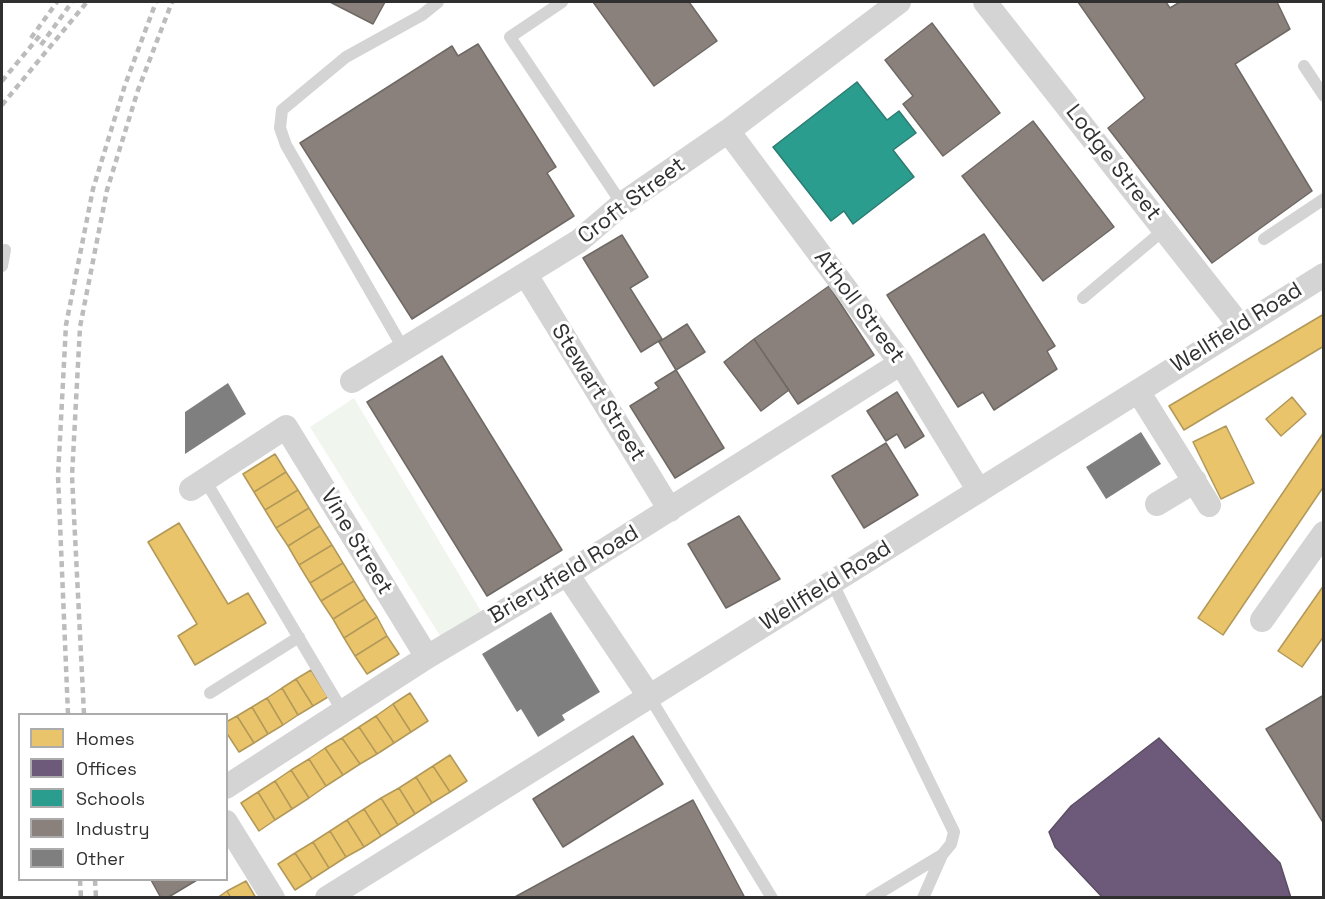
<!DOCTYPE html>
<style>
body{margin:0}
#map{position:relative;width:1325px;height:899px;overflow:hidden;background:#fff;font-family:"Space Grotesk",sans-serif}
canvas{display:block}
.frame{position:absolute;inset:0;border:3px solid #303030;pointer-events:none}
.legend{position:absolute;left:18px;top:713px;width:210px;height:168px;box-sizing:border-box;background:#fff;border:2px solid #acacac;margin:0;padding:8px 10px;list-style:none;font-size:18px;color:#303030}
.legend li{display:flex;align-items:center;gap:12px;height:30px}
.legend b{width:30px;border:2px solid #acacac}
</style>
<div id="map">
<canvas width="1325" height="899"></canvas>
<div class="frame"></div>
<ul class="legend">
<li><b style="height:16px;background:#e9c46a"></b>Homes</li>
<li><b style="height:16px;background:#6d597a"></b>Offices</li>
<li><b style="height:16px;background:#2a9d8f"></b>Schools</li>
<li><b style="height:16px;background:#8a817c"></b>Industry</li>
<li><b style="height:16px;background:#7f7f7f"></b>Other</li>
</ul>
</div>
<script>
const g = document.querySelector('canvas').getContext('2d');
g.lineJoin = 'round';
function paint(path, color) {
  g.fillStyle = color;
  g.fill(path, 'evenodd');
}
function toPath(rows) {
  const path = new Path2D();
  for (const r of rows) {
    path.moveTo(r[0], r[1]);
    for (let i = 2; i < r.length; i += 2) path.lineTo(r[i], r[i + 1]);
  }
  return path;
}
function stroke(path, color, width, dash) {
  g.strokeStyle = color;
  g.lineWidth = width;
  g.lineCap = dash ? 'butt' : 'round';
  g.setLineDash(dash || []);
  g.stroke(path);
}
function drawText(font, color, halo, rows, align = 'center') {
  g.font = font + ' "Space Grotesk",sans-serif';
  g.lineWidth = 6;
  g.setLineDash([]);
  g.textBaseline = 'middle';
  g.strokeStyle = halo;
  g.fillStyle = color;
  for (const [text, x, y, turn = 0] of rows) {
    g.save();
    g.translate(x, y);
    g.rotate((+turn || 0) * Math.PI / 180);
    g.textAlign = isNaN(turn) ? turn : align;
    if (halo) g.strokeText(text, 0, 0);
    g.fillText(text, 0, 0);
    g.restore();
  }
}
paint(toPath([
 [354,398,482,613,442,639,310,427]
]), '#f0f5ed');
const homes = toPath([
 [1324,314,1324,346,1184,430,1169,406,1324,314],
 [1292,397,1306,414,1281,436,1266,419,1292,397],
 [1226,426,1254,483,1221,499,1193,442,1226,426],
 [1324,432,1324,486,1223,635,1198,618,1324,432],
 [275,454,286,472,254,492,243,474,275,454],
 [286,472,298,490,265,510,254,492,286,472],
 [298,490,309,508,276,528,265,510,298,490],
 [309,508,320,526,288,546,276,528,309,508],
 [179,523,228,604,248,593,266,623,195,665,178,636,197,624,148,542,179,523],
 [320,526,332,545,299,565,288,546,320,526],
 [332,545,343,563,310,583,299,565,332,545],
 [343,563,354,581,321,601,310,583,343,563],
 [354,581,365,599,333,619,321,601,354,581],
 [1324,585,1324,636,1302,667,1278,651,1324,585],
 [365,599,377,617,344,638,333,619,365,599],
 [377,617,387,636,355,656,344,638,377,617],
 [387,636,399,654,367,674,355,656,387,636],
 [311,670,328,697,313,706,296,679,311,670],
 [296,679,313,706,298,715,282,688,296,679],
 [282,688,298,715,283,725,267,698,282,688],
 [410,693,428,721,411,732,393,704,410,693],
 [267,698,283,725,268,734,252,707,267,698],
 [393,704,411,732,394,743,376,716,393,704],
 [252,707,268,734,254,743,237,716,252,707],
 [237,716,254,743,239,752,226,732,226,722,237,716],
 [376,716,394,743,377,754,359,727,376,716],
 [359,727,377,754,360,764,342,738,359,727],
 [342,738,360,764,343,775,325,748,342,738],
 [325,748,343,775,326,786,309,759,325,748],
 [450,755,467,781,450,792,433,766,450,755],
 [309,759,326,786,309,798,291,770,309,759],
 [433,766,450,792,432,803,416,777,433,766],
 [291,770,309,798,292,809,275,781,291,770],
 [416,777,432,803,415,814,399,788,416,777],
 [275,781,292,809,275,820,258,792,275,781],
 [399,788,415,814,398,825,381,798,399,788],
 [258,792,275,820,259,831,241,803,258,792],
 [381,798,398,825,381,836,364,809,381,798],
 [364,809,381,836,364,847,347,820,364,809],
 [347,820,364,847,346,857,330,831,347,820],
 [330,831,346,857,329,868,313,842,330,831],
 [313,842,329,868,312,879,295,853,313,842],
 [295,853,312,879,295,890,278,864,295,853],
 [246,881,256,898,231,898,227,891,246,881],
 [227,891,231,898,217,898,227,891]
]);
paint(homes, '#e9c46a');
stroke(homes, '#b29859', 1.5);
const offices = toPath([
 [1159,738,1280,863,1291,898,1103,898,1055,847,1049,832,1071,806,1159,738]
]);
paint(offices, '#6d597a');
stroke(offices, '#5b4d64', 1.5);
const schools = toPath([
 [857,82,887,120,899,111,916,133,893,150,914,177,853,224,844,211,831,221,773,147,857,82]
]);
paint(schools, '#2a9d8f');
stroke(schools, '#2c7c72', 1.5);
const industry = toPath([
 [330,2,385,2,373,24,330,2],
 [593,2,689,2,717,41,654,86,593,2],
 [1078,2,1166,2,1170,8,1180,2,1277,2,1290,29,1235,64,1312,191,1212,263,1108,128,1145,98,1078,2],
 [932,23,1000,113,943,156,903,104,913,96,885,60,932,23],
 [478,44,556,167,547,173,574,216,412,319,300,143,452,46,458,56,478,44],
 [1033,121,1114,227,1043,281,962,176,1033,121],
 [984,234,1055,346,1047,351,1057,369,994,410,983,392,958,407,887,295,984,234],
 [622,235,648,277,630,288,662,339,641,352,583,258,622,235],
 [829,286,874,355,798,404,754,339,829,286],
 [687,324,705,352,676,370,659,342,687,324],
 [754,339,789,390,761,411,724,362,754,339],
 [442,356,562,550,487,596,367,402,442,356],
 [676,370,724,448,675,478,630,406,659,388,655,383,676,370],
 [897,392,924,436,905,448,897,434,886,441,867,411,897,392],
 [886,443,918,495,864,528,832,476,886,443],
 [739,516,780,579,726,608,688,544,739,516],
 [1324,695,1324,824,1266,729,1324,695],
 [633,736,663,784,563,847,533,799,633,736],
 [693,800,745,898,513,898,693,800],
 [151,880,197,880,167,898,161,898,151,880]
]);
paint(industry, '#8a817c');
stroke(industry, '#6f6965', 1.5);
paint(toPath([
 [228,383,246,414,185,454,185,412],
 [1141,432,1161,464,1106,499,1086,467],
 [551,612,600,692,562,715,565,720,538,737,521,709,517,712,482,654]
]), '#7f7f7f');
stroke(toPath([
 [562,2,510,37,622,204],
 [1304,66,1324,96],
 [1264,239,1324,199],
 [2,266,5,250],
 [1083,298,1165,229],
 [403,348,286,145,280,128,282,110,346,57,422,15,438,2],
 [205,480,343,712],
 [832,582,954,832,951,844,942,855,871,898],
 [210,693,299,637],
 [649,696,772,898],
 [923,898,942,855]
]), '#d4d4d4', 12);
stroke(toPath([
 [985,2,1240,326],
 [728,131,901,363,979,491],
 [526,275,670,510],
 [352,381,579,241,622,204,728,131,899,2],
 [1138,391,1209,505],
 [191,489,286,427,427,657],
 [1157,504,1195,481],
 [567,574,649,696],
 [1262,620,1324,533],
 [226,787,427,657,567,574,901,363],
 [226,822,273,898],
 [327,898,1324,275]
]), '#d4d4d4', 24);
stroke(toPath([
 [31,38,57,2],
 [41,45,72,2],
 [2,81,42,33],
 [2,105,87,2],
 [68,714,58,476,66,325,93,189,125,85,156,2],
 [84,714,72,476,80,327,107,190,138,90,172,2],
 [80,880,81,898],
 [95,880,96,898]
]), '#bcbcbc', 4.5, [6, 4.5]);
drawText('22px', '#303030', '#fff', [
 ["Lodge Street",1113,163,52],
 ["Croft Street",632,201,-37],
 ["Atholl Street",859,307,53],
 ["Wellfield Road",1237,328,-32],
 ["Stewart Street",598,393,58],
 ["Vine Street",356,542,59],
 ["Brieryfield Road",564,575,-31],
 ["Wellfield Road",826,586,-32]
]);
</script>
